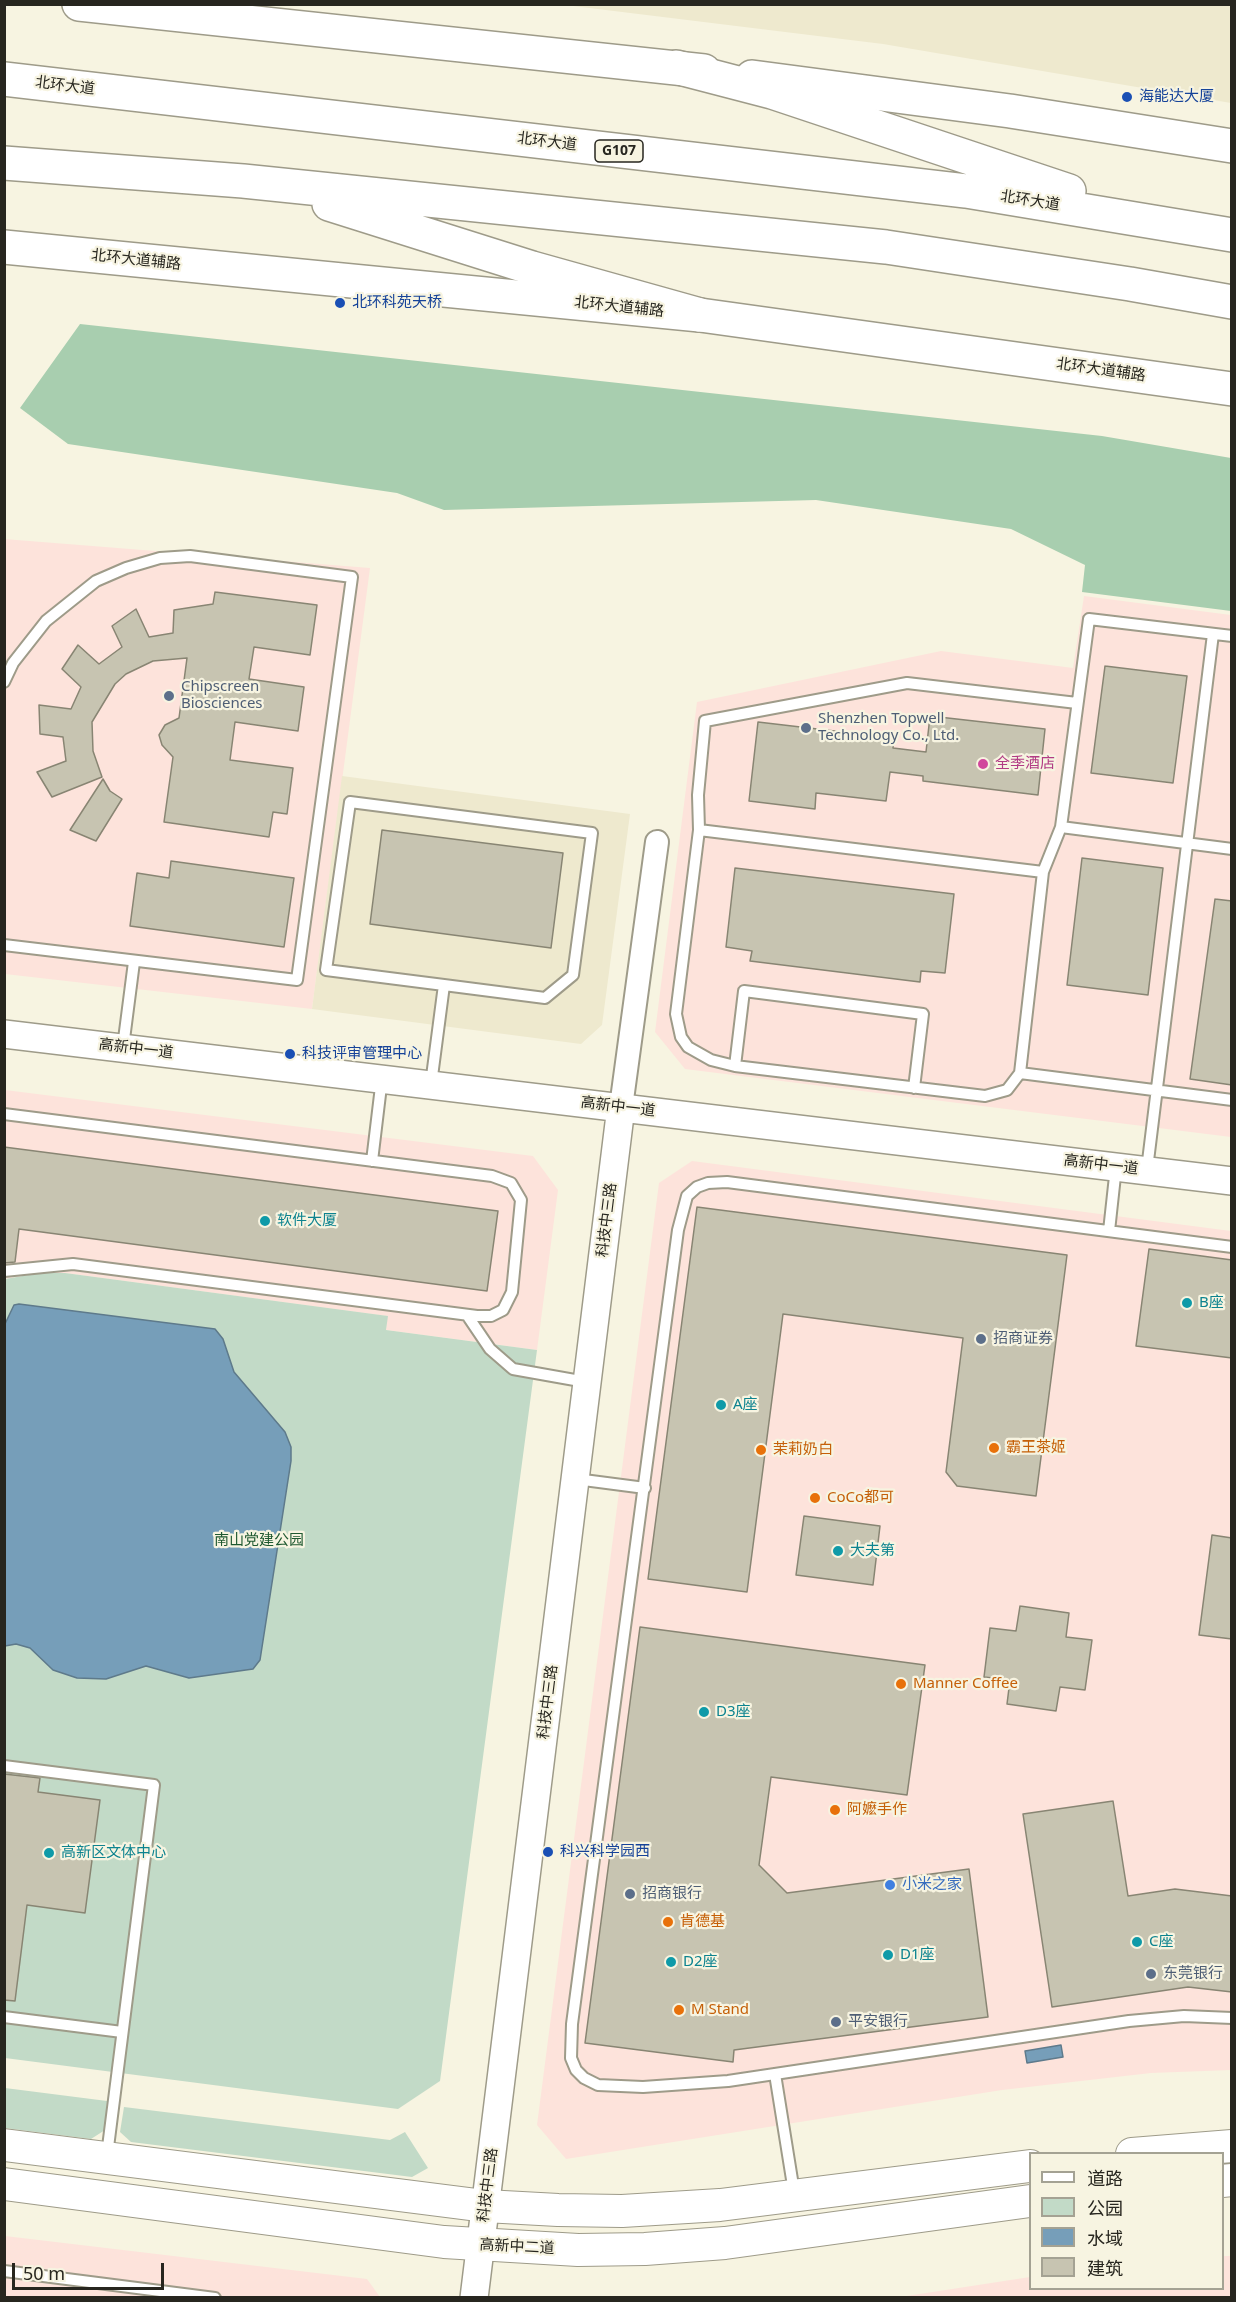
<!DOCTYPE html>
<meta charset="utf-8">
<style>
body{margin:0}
#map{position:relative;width:1236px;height:2302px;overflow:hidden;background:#f7f4e1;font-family:"Noto Sans","Noto Sans SC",sans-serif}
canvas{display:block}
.frame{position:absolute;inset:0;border:6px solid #27261f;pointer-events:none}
.legend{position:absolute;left:1029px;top:2152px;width:195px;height:138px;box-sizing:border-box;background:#f7f4e1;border:2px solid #a4a293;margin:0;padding:8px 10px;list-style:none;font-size:18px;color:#27261f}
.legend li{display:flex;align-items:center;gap:12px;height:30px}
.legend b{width:30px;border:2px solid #a4a293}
.scale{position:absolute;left:12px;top:2263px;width:152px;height:27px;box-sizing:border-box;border:3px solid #27261f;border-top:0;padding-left:8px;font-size:18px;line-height:21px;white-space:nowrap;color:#27261f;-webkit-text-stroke:4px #f7f4e1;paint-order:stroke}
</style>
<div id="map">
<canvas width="1236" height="2302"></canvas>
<div class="frame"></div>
<ul class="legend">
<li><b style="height:8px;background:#fff"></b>道路</li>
<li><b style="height:16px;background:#c2dac7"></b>公园</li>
<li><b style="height:16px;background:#769eb9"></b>水域</li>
<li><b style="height:16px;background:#c7c4b1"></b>建筑</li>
</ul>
<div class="scale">50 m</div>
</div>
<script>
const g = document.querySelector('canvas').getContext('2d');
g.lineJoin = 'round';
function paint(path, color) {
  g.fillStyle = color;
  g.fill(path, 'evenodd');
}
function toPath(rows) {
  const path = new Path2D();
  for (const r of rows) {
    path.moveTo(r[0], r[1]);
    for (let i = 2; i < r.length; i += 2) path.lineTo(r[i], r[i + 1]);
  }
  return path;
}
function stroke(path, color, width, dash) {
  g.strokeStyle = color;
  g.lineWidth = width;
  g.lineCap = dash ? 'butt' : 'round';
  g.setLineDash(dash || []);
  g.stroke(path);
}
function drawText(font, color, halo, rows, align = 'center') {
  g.font = font + ' "Noto Sans","Noto Sans SC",sans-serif';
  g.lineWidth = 4.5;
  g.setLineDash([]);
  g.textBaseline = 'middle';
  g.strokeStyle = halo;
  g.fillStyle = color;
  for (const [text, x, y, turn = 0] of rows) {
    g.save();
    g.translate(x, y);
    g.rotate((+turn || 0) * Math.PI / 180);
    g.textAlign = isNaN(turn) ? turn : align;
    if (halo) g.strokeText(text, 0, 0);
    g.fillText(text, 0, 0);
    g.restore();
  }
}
paint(toPath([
 [4,539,370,568,312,1009,5,974],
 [1084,596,1231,615,1231,1137,685,1069,655,1032,697,702,941,651,1073,668],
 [5,1090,533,1156,558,1190,537,1350,386,1330,387,1316,65,1273,40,1273,5,1279],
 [692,1161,1231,1231,1231,2070,1151,2073,1002,2090,566,2159,537,2125,659,1183],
 [5,2236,367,2279,380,2297,5,2298],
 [1223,2256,1231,2256,1231,2297,900,2297,1030,2277,1030,2288,1222,2288]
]), '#fde3db');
paint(toPath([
 [565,5,1231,5,1231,103,883,44],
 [342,776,630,814,602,1025,581,1044,312,1009]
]), '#eee9ce');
paint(toPath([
 [40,1273,65,1273,388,1316,386,1330,537,1350,440,2081,398,2109,5,2058,5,1279],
 [5,2088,107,2101,105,2130,91,2139,5,2128],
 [124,2107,390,2140,405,2132,428,2168,412,2177,131,2142,120,2132]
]), '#c2dac7');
paint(toPath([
 [80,324,1102,436,1231,458,1231,611,1082,592,1085,565,1011,529,816,500,444,510,397,493,68,444,20,408]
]), '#a8ceaf');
const water = toPath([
 [19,1304,215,1329,223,1339,234,1372,285,1432,291,1447,291,1461,260,1660,253,1669,189,1678,146,1666,106,1679,77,1678,53,1670,30,1648,16,1644,5,1646,4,1326,14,1305,19,1304],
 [1061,2045,1063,2057,1027,2063,1025,2051,1061,2045]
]);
paint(water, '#769eb9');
stroke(water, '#5e7a8b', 1.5);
const building = toPath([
 [215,592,317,605,310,655,254,647,249,679,304,687,298,731,235,722,230,760,293,768,287,814,273,812,269,837,164,822,173,757,162,745,159,735,165,725,179,718,187,658,153,661,126,674,115,684,92,722,93,751,102,777,52,797,37,772,66,761,63,737,40,734,39,705,71,709,81,687,62,669,78,645,99,664,122,647,112,626,136,609,149,637,173,633,174,610,213,604,215,592],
 [1105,666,1187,676,1173,783,1091,773,1105,666],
 [930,716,1045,729,1038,795,923,781,923,776,890,772,886,801,816,793,815,809,749,801,758,722,894,738,893,748,926,752,930,716],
 [103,779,110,791,122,799,96,841,70,830,103,779],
 [382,830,563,853,551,948,370,924,382,830],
 [1082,858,1163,868,1148,995,1067,985,1082,858],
 [171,861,294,878,284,947,130,926,137,873,169,878,171,861],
 [735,868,954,894,945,973,921,971,920,982,750,961,752,951,726,947,735,868],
 [1215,899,1232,901,1232,1085,1190,1079,1215,899],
 [4,1147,498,1211,487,1291,19,1229,15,1262,4,1263,4,1147],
 [697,1207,1067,1255,1036,1496,957,1486,946,1472,963,1338,783,1314,747,1592,648,1579,697,1207],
 [1149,1249,1232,1260,1232,1358,1136,1346,1149,1249],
 [804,1516,880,1526,873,1585,796,1575,804,1516],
 [1212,1535,1232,1538,1232,1639,1199,1635,1212,1535],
 [1020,1606,1069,1613,1066,1637,1092,1640,1085,1690,1060,1687,1056,1711,1007,1704,1010,1680,984,1677,990,1628,1016,1631,1020,1606],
 [640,1627,925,1665,907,1795,771,1777,759,1865,787,1893,969,1869,988,2017,734,2050,733,2062,585,2043,640,1627],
 [4,1774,40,1778,38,1792,100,1800,85,1913,27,1905,15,2001,4,2000,4,1774],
 [1113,1801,1128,1896,1175,1889,1232,1896,1232,1992,1188,1987,1052,2007,1023,1814,1113,1801]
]);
paint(building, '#c7c4b1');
stroke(building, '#888573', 1.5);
const service = toPath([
 [4,682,13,663,46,621,96,581,126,568,160,558,190,556,352,577,297,980,4,945],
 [1077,703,907,683,705,721,698,795,699,830,676,1014,681,1037,688,1047,711,1060,735,1066,985,1096,1007,1090,1020,1073,1043,872,1061,827,1089,619,1232,636],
 [1061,827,1232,849],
 [699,830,1043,872],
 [123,1047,134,962],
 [735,1066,744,991,923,1014,914,1088],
 [1020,1073,1232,1100],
 [431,1084,444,985,545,998,573,975,592,833,350,802,326,970,444,985],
 [4,1114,492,1176,511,1183,521,1200,512,1292,503,1310,491,1316,477,1316,73,1264,4,1271],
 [372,1161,382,1078],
 [1147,1169,1213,634],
 [1109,1231,1116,1167],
 [1232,1247,727,1182,708,1183,697,1187,687,1196,678,1230,572,2024,571,2058,576,2070,584,2078,598,2085,643,2087,728,2081,1129,2021,1184,2016,1232,2018],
 [467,1315,490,1349,513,1369,586,1382],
 [576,1479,645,1488],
 [4,1766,154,1785,107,2155],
 [4,2017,122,2032],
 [775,2074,794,2192],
 [4,2271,215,2298]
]);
const minor = toPath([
 [621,1107,657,842]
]);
const tertiary = toPath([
 [4,1034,1232,1181],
 [474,2298,621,1107]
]);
const secondary = toPath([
 [4,2145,485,2206,558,2210,622,2211,720,2205,1030,2166],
 [1132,2154,1232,2146],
 [1222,2181,1232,2180],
 [4,2184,444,2242,578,2250,645,2249,725,2243,1030,2201]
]);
const primary = toPath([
 [79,4,704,71],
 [752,77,1010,111,1232,146],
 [4,247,700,315,1232,389]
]);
const trunk = toPath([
 [676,67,772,92,1069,191],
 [4,79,966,191,1232,235],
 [4,163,243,181,886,247,1130,284,1232,302],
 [329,204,532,268,700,315]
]);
stroke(service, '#9e9b89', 14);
stroke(minor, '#9e9b89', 26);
stroke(tertiary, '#9e9b89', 30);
stroke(secondary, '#9e9b89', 34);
stroke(primary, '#9e9b89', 36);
stroke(trunk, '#9e9b89', 36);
stroke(service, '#fff', 10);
stroke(minor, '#fff', 22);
stroke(tertiary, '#fff', 27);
stroke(secondary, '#fff', 32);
stroke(primary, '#fff', 33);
stroke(trunk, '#fff', 33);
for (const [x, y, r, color] of [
 [1127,97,6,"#1a4fb4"],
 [340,303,6,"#1a4fb4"],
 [169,696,6,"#5c6f8a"],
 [806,728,6,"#5c6f8a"],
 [983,764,6,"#d1479c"],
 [290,1054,6,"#1a4fb4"],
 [265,1221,6,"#0f9aa8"],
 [1187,1303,6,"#0f9aa8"],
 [981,1339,6,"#5c6f8a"],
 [721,1405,6,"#0f9aa8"],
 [994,1448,6,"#e8710a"],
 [761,1450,6,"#e8710a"],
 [815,1498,6,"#e8710a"],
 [838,1551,6,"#0f9aa8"],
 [901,1684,6,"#e8710a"],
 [704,1712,6,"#0f9aa8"],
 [835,1810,6,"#e8710a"],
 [548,1852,6,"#1a4fb4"],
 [49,1853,6,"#0f9aa8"],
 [890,1885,6,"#3f7fe0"],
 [630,1894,6,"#5c6f8a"],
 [668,1922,6,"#e8710a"],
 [1137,1942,6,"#0f9aa8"],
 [888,1955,6,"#0f9aa8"],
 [671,1962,6,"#0f9aa8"],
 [1151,1974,6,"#5c6f8a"],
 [679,2010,6,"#e8710a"],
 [836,2022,6,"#5c6f8a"]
]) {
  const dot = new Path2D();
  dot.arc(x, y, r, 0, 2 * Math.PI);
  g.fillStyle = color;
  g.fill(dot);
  stroke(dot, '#f7f4e1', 2);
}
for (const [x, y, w] of [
 [619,151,48]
]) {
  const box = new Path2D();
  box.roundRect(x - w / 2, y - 11, w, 22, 4.5);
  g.fillStyle = '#f7f4e1';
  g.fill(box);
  stroke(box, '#27261f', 1.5);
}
drawText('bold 14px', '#27261f', null, [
 ["G107",619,151]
]);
drawText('15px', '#27261f', '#f7f4e1', [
 ["北环大道",65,86,7],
 ["北环大道",547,142,7],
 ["北环大道",1030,201,9],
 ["北环大道辅路",136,260,6],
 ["北环大道辅路",619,307,6],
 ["北环大道辅路",1101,370,8],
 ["高新中一道",136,1049,7],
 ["高新中一道",618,1107,7],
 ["高新中一道",1101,1165,7],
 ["科技中三路",607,1220,-83],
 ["科技中三路",548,1702,-83],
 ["科技中三路",488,2185,-83],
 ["高新中二道",517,2247,3]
]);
drawText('15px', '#164399', '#f7f4e1', [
 ["海能达大厦",1139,97],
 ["北环科苑天桥",352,303],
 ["科技评审管理中心",302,1054],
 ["科兴科学园西",560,1852]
], 'left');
drawText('15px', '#4e5e75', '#f7f4e1', [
 ["Chipscreen",181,687],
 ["Biosciences",181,704],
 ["Shenzhen Topwell",818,719],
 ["Technology Co., Ltd.",818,736],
 ["招商证券",993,1339],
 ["招商银行",642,1894],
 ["东莞银行",1163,1974],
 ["平安银行",848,2022]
], 'left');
drawText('15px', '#b23c85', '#f7f4e1', [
 ["全季酒店",995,764]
], 'left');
drawText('15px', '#0d838f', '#f7f4e1', [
 ["软件大厦",277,1221],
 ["B座",1199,1303],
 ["A座",733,1405],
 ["大夫第",850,1551],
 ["D3座",716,1712],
 ["高新区文体中心",61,1853],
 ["C座",1149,1942],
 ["D1座",900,1955],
 ["D2座",683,1962]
], 'left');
drawText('15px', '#c56008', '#f7f4e1', [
 ["霸王茶姬",1006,1448],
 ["茉莉奶白",773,1450],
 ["CoCo都可",827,1498],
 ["Manner Coffee",913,1684],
 ["阿嬷手作",847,1810],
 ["肯德基",680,1922],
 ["M Stand",691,2010]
], 'left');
drawText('15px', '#1f5931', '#f7f4e1', [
 ["南山党建公园",259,1541]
]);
drawText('15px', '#366cbe', '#f7f4e1', [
 ["小米之家",902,1885]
], 'left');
</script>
